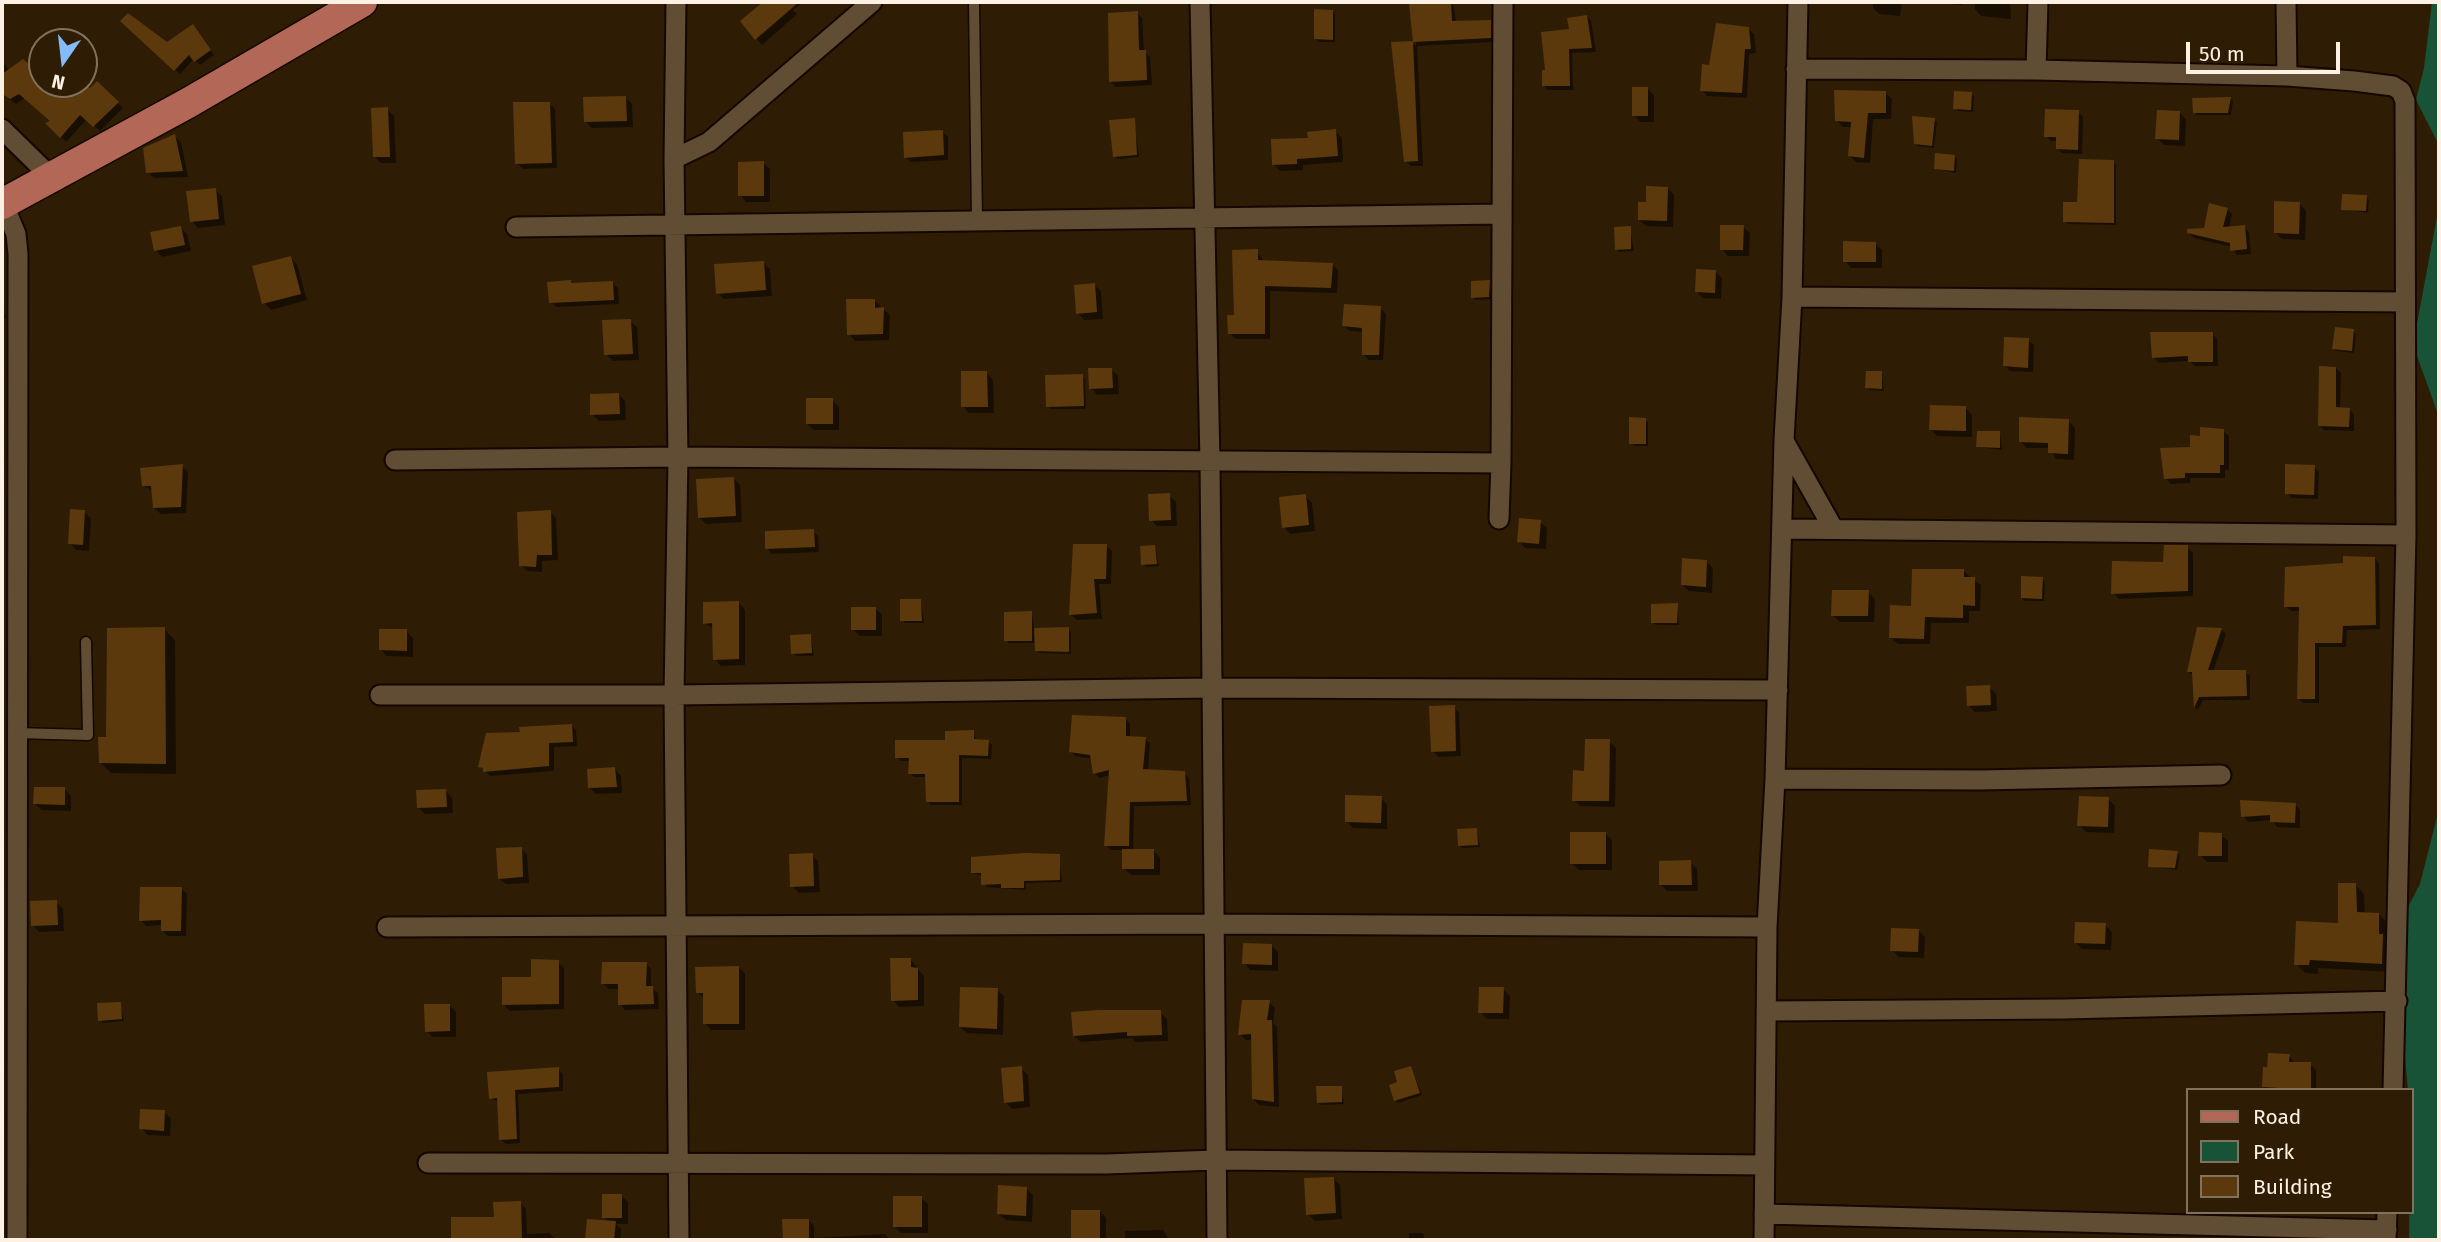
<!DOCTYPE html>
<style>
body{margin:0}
#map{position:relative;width:2441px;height:1242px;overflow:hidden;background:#2e1d04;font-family:"Fira Sans",sans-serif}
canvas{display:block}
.frame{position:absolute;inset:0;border:4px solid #fdf1e3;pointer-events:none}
.legend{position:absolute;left:2186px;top:1088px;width:228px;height:126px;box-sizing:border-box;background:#2e1d04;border:2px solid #81725d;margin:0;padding:9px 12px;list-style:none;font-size:21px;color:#fdf1e3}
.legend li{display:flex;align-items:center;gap:14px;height:35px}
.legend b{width:35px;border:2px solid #81725d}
.north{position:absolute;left:28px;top:28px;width:70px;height:70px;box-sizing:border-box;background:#2e1d04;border:2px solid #81725d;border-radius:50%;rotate:194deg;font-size:19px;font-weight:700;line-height:28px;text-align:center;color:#fdf1e3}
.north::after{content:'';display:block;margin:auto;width:24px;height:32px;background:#84bcfb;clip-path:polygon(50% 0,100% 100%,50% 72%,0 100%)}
.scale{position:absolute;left:2186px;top:42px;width:154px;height:32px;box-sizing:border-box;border:4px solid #fdf1e3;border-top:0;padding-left:9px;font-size:21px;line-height:24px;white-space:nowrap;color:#fdf1e3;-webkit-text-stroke:5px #2e1d04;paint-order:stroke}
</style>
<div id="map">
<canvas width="2441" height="1242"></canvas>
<div class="frame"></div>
<ul class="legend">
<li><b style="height:9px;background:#b36756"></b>Road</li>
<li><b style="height:19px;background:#185337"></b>Park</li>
<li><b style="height:19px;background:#5b390c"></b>Building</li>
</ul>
<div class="north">N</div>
<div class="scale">50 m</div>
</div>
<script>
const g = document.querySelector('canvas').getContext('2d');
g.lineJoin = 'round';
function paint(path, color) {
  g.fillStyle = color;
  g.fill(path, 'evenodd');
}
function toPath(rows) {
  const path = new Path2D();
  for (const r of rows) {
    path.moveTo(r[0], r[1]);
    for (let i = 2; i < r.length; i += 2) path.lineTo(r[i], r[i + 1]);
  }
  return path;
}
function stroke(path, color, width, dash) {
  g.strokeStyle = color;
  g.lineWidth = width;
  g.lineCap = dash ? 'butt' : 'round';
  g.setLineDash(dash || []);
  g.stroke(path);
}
paint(toPath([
 [2432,2,2439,2,2439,145,2416,100,2424,68],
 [2439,206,2439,417,2413,345],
 [2439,786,2439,1240,2409,1240,2411,1090,2408,1090,2394,934,2420,884,2437,817]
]), '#185337');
paint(toPath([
 [766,2,803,2,793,10,797,14,762,45,742,21],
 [1450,2,1454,7,1456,23,1490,22,1494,26,1494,42,1417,46,1423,166,1411,166,1406,161,1412,43,1416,46,1411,5],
 [1873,2,1902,2,1900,16,1879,14,1873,8],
 [1946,2,1963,2,1962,5,1948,4],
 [1975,2,2010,2,2011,19,1981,16,1975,9],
 [1333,12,1335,14,1335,42,1319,42,1316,39],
 [1137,13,1142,18,1144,51,1150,57,1152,85,1116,87,1110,81],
 [1587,17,1591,21,1596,52,1572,53,1573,90,1548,90,1544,86,1547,72,1571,31],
 [123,21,167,44,193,26,214,55,200,65,194,59,180,74],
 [1748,28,1754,34,1756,53,1749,54,1747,98,1707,96,1702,90,1711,66],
 [2,62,10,71,42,79,42,84,83,84,90,91,97,83,123,108,100,131,87,119,66,142,48,124,52,121,25,98,16,104,2,94],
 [1648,89,1654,95,1654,122,1640,122,1634,115],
 [1886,93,1892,99,1891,119,1873,119,1870,163,1856,162,1850,156,1852,127,1843,127,1837,121],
 [1971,94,1974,96,1973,112,1958,111,1955,108],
 [626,98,632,104,633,127,592,128,585,121],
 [2230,99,2233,101,2231,115,2197,115,2194,112],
 [549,103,555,109,557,168,523,169,517,163],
 [387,109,394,116,396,163,381,163,375,157],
 [2078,112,2083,117,2082,154,2062,153,2057,148,2058,141,2051,141,2046,136],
 [2180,113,2186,120,2185,146,2164,145,2157,138],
 [1134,120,1139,157,1117,159,1115,156],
 [1934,120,1937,122,1934,148,1918,146,1915,143],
 [942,131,948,137,948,160,911,162,905,157],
 [1335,131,1342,138,1343,162,1303,165,1303,170,1280,171,1273,164,1310,140],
 [174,136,181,142,188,177,154,178,148,172],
 [1955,156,1957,159,1956,173,1936,169],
 [2113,162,2116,165,2116,225,2068,224,2065,221],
 [763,163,770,169,770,202,746,202,740,195],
 [1668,188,1674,195,1673,227,1646,226,1639,220,1648,204],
 [215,190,222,196,225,225,198,228,192,221],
 [2367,197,2369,200,2368,213,2342,209],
 [2300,204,2306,211,2305,240,2282,239,2275,232],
 [2227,209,2232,214,2229,228,2244,227,2249,232,2251,254,2237,255,2232,247,2194,238,2189,233,2205,230],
 [1743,227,1750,233,1749,256,1728,256,1722,249],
 [181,228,187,234,191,251,162,257,156,250],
 [1630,228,1634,251,1619,252,1616,249],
 [1875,243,1882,250,1882,268,1851,268,1845,261],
 [1257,251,1264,262,1332,264,1338,270,1337,293,1270,291,1270,339,1236,339,1229,333],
 [291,258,297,265,307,300,271,310,264,303],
 [763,263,770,269,772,296,724,299,718,293],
 [1716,272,1722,278,1721,299,1703,298,1696,291],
 [570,281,574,285,613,283,618,288,619,304,557,307,551,302],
 [1489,281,1492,299,1476,300,1473,297],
 [1094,285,1101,291,1103,319,1084,320,1078,313],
 [874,300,890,315,889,340,855,341,849,334],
 [2,305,6,318,2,319],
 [1380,308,1386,314,1383,360,1369,360,1363,354,1363,332,1350,331,1344,326],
 [630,321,637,327,639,360,613,361,606,354],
 [2353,331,2356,334,2354,353,2337,351,2334,349],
 [2212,333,2217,339,2218,366,2195,366,2189,361,2159,363,2153,357],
 [2028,340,2034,345,2033,372,2010,371,2005,366],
 [2336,368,2341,373,2340,409,2349,409,2354,414,2354,431,2324,430,2319,425],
 [1111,369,1118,376,1119,394,1097,395,1091,388],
 [987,373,993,380,994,413,969,413,963,406],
 [1882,373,1884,391,1870,390,1867,387],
 [1082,376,1085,379,1086,409,1050,409,1048,406],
 [618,394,625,401,626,420,599,421,592,414],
 [832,400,839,407,839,430,814,430,807,424],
 [1966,408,1972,415,1972,437,1937,436,1931,430],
 [1645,420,1648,422,1648,446,1634,446,1631,443],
 [2069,421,2075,428,2074,460,2056,459,2049,448,2027,448,2020,441],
 [2223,431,2229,436,2229,470,2225,470,2225,478,2190,478,2190,483,2171,484,2165,478,2202,438],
 [2000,433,2002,450,1978,447],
 [182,466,188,472,186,513,161,514,154,508,154,492,144,486],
 [2314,467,2319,472,2318,499,2292,498,2287,493],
 [734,479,740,485,742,522,706,524,699,517],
 [1169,495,1176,502,1177,526,1157,526,1151,520],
 [1305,496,1312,503,1315,531,1290,534,1284,527],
 [84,512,91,518,89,551,76,550,70,543],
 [550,512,556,518,558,560,542,561,542,572,527,571,521,565],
 [1540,522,1547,528,1546,549,1525,548,1519,541],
 [813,531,818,536,819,552,772,554,767,548],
 [1106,545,1112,551,1111,584,1099,584,1102,619,1077,620,1071,615,1071,569],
 [1155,547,1159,566,1146,567,1143,564],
 [2187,547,2193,553,2193,596,2119,599,2113,593],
 [2375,558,2379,563,2380,629,2347,630,2346,647,2319,647,2319,703,2303,703,2299,698,2300,611,2291,611,2286,607,2345,565],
 [1706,561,1713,568,1712,593,1689,591,1682,585],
 [1963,571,1981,585,1980,611,1969,611,1969,623,1931,623,1930,644,1898,644,1891,638,1913,608],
 [2042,579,2045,582,2044,601,2025,601,2022,598],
 [1868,592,1875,599,1874,622,1840,622,1833,615],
 [921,601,924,623,905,623,902,620],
 [739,603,745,610,745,665,721,666,715,659,714,629,705,623],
 [1677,605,1679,625,1656,625,1653,623],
 [875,608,882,615,882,636,860,636,853,630],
 [1032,613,1034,629,1068,629,1071,632,1071,654,1039,653,1036,643,1009,643,1006,640],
 [164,629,175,640,176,774,111,773,100,762,108,739],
 [2198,629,2222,630,2226,634,2213,672,2245,672,2250,676,2250,700,2203,700,2198,710,2195,707,2194,676,2189,672],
 [406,631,413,638,413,657,387,656,381,650],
 [811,636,814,656,796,656,793,653],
 [1989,687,1996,694,1997,711,1975,712,1968,705],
 [1454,707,1459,712,1461,756,1438,757,1433,751],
 [1126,719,1130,724,1130,738,1145,739,1150,743,1148,771,1184,773,1189,778,1191,805,1134,806,1133,851,1154,851,1160,858,1160,875,1131,875,1124,869,1124,850,1111,850,1106,845,1111,775,1099,778,1095,773,1092,759,1075,756,1071,751],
 [571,725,576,730,577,746,554,747,554,771,490,776,480,766,522,734],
 [973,731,977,741,988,741,992,745,991,759,962,758,962,805,931,805,927,801,927,777,914,777,910,773,910,761,901,761,897,757],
 [1609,741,1616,748,1615,807,1580,806,1574,800,1586,772],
 [615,769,621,776,622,793,596,794,590,788],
 [65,789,71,796,71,811,42,810,35,804],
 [446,791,452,798,453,813,425,814,418,807],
 [1381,798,1387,805,1387,829,1353,828,1346,821],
 [2108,799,2115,806,2114,833,2086,832,2079,825],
 [2295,804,2300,810,2300,828,2277,827,2272,820,2248,822,2243,816],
 [1477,830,1480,847,1462,848,1459,845],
 [1605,833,1612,840,1612,870,1579,870,1572,864],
 [2221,835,2228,841,2228,862,2207,862,2200,855],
 [521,848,527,855,529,883,506,884,499,878],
 [2177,852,2180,855,2177,870,2150,866],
 [812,855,818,861,820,892,799,893,792,886],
 [1059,856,1062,882,1026,883,1026,890,986,887,983,876,973,873],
 [1690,862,1697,869,1698,891,1667,891,1661,885],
 [2355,884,2364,894,2365,914,2379,914,2388,924,2391,972,2318,968,2318,974,2305,973,2296,964,2340,925],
 [182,889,187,894,186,936,168,936,163,931,163,925,146,926,141,921],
 [56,902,63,909,64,931,39,932,33,925],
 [2105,925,2112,932,2111,950,2082,949,2076,943],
 [1918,930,1925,937,1924,958,1899,957,1892,950],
 [1271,945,1278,952,1278,971,1250,970,1244,963],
 [910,959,924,976,924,1006,899,1007,893,1000],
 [558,962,564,968,564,1009,510,1011,504,1005],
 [646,963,651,969,651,988,658,993,659,1009,625,1010,620,1004,619,989,608,989,603,983],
 [739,967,745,974,745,1030,711,1030,705,1023,705,999,698,992],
 [1503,989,1510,996,1509,1019,1487,1019,1480,1012],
 [997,990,1004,996,1003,1035,967,1033,960,1027],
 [1269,1002,1275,1008,1273,1023,1277,1027,1279,1107,1259,1105,1253,1099,1252,1040,1246,1040,1240,1034],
 [120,1003,124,1021,103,1023,100,1020],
 [449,1005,456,1012,456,1037,433,1037,426,1031],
 [1160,1012,1167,1019,1168,1041,1135,1042,1132,1038,1081,1042,1074,1036],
 [2289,1055,2295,1064,2310,1064,2316,1070,2316,1090,2264,1090,2265,1069],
 [1021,1068,1028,1075,1030,1107,1012,1109,1005,1102],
 [1411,1068,1422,1095,1398,1103,1395,1100,1399,1083],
 [558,1069,563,1074,563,1091,518,1094,520,1143,506,1144,501,1140,499,1102,490,1098],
 [1341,1087,1344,1104,1321,1105,1318,1102],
 [164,1112,171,1118,170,1136,148,1135,141,1128],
 [1333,1178,1340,1185,1342,1219,1315,1221,1308,1214],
 [1026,1188,1033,1195,1032,1222,1006,1220,999,1214],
 [622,1196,628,1202,628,1224,616,1224,621,1229,620,1240,589,1240,589,1221,609,1222,604,1217],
 [921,1198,928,1204,928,1233,901,1233,895,1227],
 [521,1203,526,1209,527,1234,550,1233,555,1240,453,1239],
 [1073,1211,1100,1211,1106,1218,1106,1240,1073,1240],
 [784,1220,809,1220,814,1226,814,1238,885,1234,890,1240,785,1240],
 [1163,1230,1169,1240,1125,1240,1125,1231],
 [1409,1233,1423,1233,1425,1240,1409,1240]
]), '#0007');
paint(toPath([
 [763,2,799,2,755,40,740,21],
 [1424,2,1451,2,1452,21,1491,20,1491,38,1413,42,1409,4],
 [1314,9,1333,10,1333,40,1314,39],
 [1138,11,1139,50,1146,50,1147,80,1109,82,1108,13],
 [128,13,167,42,193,24,211,50,194,62,189,55,174,71,120,21],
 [1587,15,1592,48,1569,49,1570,86,1542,86,1542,70,1545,70,1541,32,1569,29,1567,18],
 [1716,23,1749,27,1751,49,1745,49,1742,93,1700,91,1702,64,1709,65],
 [1413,41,1418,161,1404,162,1391,42],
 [23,59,42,76,42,84,86,84,90,88,97,81,119,102,93,127,80,115,60,138,45,123,50,121,19,94,10,99,2,94,2,74],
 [1632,87,1648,87,1648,116,1632,116],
 [1834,90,1886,91,1886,113,1868,113,1864,158,1848,156,1851,122,1835,121],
 [1954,91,1972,92,1971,110,1953,109],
 [626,96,627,121,584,122,583,97],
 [2231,97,2228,113,2193,113,2192,98],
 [513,102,550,102,552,163,515,164],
 [388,107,390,157,373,157,371,108],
 [2045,109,2079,110,2078,150,2056,149,2056,137,2044,137],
 [2157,110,2180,111,2179,140,2155,139],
 [1912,116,1935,118,1932,146,1914,144],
 [1135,118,1137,155,1113,157,1109,120],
 [1336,129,1338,156,1297,159,1297,164,1272,165,1271,139,1308,138,1307,132],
 [943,130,944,155,904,158,903,132],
 [175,134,183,171,146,173,143,148],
 [1935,153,1955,155,1954,171,1934,169],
 [2079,159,2114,160,2114,223,2063,222,2063,202,2077,202],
 [764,161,764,196,738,196,738,162],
 [1646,186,1668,187,1667,221,1638,220,1638,202,1646,202],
 [216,188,219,219,190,222,186,191],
 [2342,194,2367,195,2366,211,2341,210],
 [2274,201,2300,202,2299,234,2274,233],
 [2209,203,2228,208,2223,227,2245,225,2247,249,2230,251,2230,243,2187,233,2187,229,2204,228],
 [1720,225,1744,225,1743,250,1720,250],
 [181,226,185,245,154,251,150,232],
 [1631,226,1631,249,1615,250,1614,227],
 [1843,241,1876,242,1876,262,1843,262],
 [1258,249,1258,260,1333,263,1331,288,1265,286,1265,334,1228,334,1227,315,1234,315,1232,250],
 [291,256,301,294,262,304,252,266],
 [764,261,766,290,716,294,714,264],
 [1696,269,1716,270,1715,293,1695,292],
 [571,280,571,283,613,281,614,300,549,303,547,282],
 [1490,280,1489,297,1471,298,1471,281],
 [1095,283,1097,312,1076,314,1074,285],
 [846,299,875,299,875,308,884,307,883,334,847,335],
 [1344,304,1381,306,1379,355,1362,355,1362,328,1342,326],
 [631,319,633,354,604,355,602,320],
 [2335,327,2354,329,2352,351,2332,349],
 [2150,332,2213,332,2213,362,2188,362,2188,356,2152,358],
 [2004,337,2029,338,2028,368,2003,366],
 [2319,366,2336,367,2336,407,2350,408,2349,427,2318,426],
 [1088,368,1112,368,1113,388,1089,389],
 [961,371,987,371,988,407,961,407],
 [1866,371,1882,371,1882,389,1865,388],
 [1083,374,1084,406,1046,407,1045,375],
 [619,393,620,414,590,415,590,394],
 [806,398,833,398,833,424,806,424],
 [1930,405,1966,406,1966,431,1929,430],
 [1629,417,1646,418,1646,444,1629,444],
 [2019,417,2069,419,2068,454,2048,453,2048,443,2019,442],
 [2200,427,2224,429,2224,465,2220,465,2220,473,2185,473,2185,478,2164,479,2160,448,2190,447,2190,435,2200,436],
 [1977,431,2000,431,2000,448,1976,447],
 [183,464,181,507,153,508,151,486,142,486,140,468],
 [2285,464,2315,465,2314,495,2285,494],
 [734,477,736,516,698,518,696,479],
 [1170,493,1171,520,1149,521,1148,494],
 [1306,494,1309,525,1282,528,1279,497],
 [70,509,85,510,83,545,68,544],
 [551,510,552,555,537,555,536,567,519,566,517,512],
 [1519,518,1541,520,1539,544,1517,542],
 [814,529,815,547,765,549,765,531],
 [1073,544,1107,544,1106,579,1094,579,1097,613,1069,615],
 [1155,545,1157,564,1141,565,1140,546],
 [2164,545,2188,545,2188,591,2111,594,2112,561,2163,562],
 [2343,556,2375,557,2376,625,2343,626,2342,643,2315,643,2315,699,2297,699,2299,607,2284,607,2285,567,2343,563],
 [1682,558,1707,560,1706,587,1681,585],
 [1912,569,1964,569,1964,577,1975,577,1975,606,1963,605,1963,618,1925,617,1924,639,1889,638,1890,605,1911,606],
 [2021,576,2043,577,2042,599,2021,598],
 [1832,590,1869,590,1868,616,1831,616],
 [900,599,921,599,922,621,900,621],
 [739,601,739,659,713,660,712,623,703,624,703,602],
 [1678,603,1677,623,1651,623,1651,604],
 [851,607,876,607,876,630,851,630],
 [1032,611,1032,641,1004,641,1004,612],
 [165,627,166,764,99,763,98,737,106,737,107,628],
 [1069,627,1069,652,1035,651,1034,628],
 [2197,627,2222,628,2208,670,2246,670,2247,696,2199,697,2194,708,2192,672,2187,672],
 [379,629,407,629,407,651,379,650],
 [811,634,812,653,791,654,790,635],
 [1990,685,1991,705,1967,706,1966,686],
 [1455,705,1456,751,1431,752,1429,706],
 [1072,715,1126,717,1126,736,1146,737,1143,769,1185,771,1187,801,1130,802,1129,846,1104,846,1109,770,1093,774,1090,755,1069,752],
 [572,724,573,742,549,743,549,766,483,772,483,768,478,767,486,733,520,732,519,727],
 [974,730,974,739,989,740,988,756,959,755,959,802,926,802,925,774,908,774,909,758,895,758,895,740,945,740,945,731],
 [1585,739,1610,739,1609,801,1572,801,1573,770,1584,771],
 [615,767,617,787,588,788,587,769],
 [34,787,65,787,65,805,33,804],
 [446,789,447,807,417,808,416,790],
 [1345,795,1382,796,1381,823,1345,822],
 [2079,796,2109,797,2108,827,2077,826],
 [2240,800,2296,803,2295,823,2270,822,2270,815,2241,817],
 [1477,828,1478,845,1458,846,1457,829],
 [1570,832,1606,832,1606,864,1570,864],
 [2199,832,2222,833,2222,856,2198,856],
 [522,847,523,877,498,879,496,848],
 [1122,849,1154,849,1154,869,1122,869],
 [2149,849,2178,851,2175,868,2148,867],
 [813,853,814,886,790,887,789,854],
 [1025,853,1060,854,1060,880,1024,881,1024,888,1001,888,1001,884,981,885,981,873,971,873,971,857],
 [1691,860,1692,885,1659,885,1659,861],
 [2338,883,2356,883,2357,912,2379,913,2379,934,2383,934,2382,964,2310,960,2309,965,2294,965,2296,921,2338,923],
 [140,887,182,887,181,931,161,931,161,920,139,921],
 [57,900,58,925,31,926,30,901],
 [2075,922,2106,923,2105,944,2074,943],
 [1891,928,1919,929,1918,952,1890,951],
 [1243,943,1272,944,1272,965,1242,964],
 [890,958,911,958,911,967,918,968,918,1000,891,1001],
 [531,959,559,960,559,1004,502,1005,502,977,531,977],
 [602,962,647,962,646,986,653,986,654,1004,618,1005,618,984,601,984],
 [739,966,739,1024,703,1024,703,993,696,993,695,967],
 [960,987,998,988,997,1029,959,1027],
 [1479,987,1504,987,1503,1013,1478,1013],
 [1242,1000,1270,1000,1267,1020,1272,1020,1274,1102,1252,1099,1251,1034,1238,1035],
 [121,1002,122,1019,98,1021,97,1003],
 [424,1004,450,1004,450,1031,425,1032],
 [1099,1010,1161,1010,1162,1035,1127,1036,1127,1032,1073,1036,1071,1012],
 [2268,1053,2290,1054,2289,1062,2311,1062,2311,1090,2262,1087,2263,1067,2267,1067],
 [1022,1066,1024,1101,1004,1103,1001,1068],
 [1411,1066,1420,1093,1394,1101,1389,1085,1397,1082,1394,1071],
 [559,1067,559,1087,515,1090,517,1139,499,1140,497,1098,489,1099,487,1072],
 [1316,1086,1342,1086,1342,1102,1317,1103],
 [140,1109,165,1110,164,1131,139,1129],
 [1334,1177,1336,1213,1306,1215,1304,1178],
 [998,1185,1027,1187,1026,1216,997,1214],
 [602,1194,622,1194,622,1218,602,1218],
 [893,1196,922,1196,922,1227,893,1227],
 [521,1201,522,1240,451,1240,451,1217,494,1217,493,1202],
 [1071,1210,1100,1210,1100,1240,1071,1240],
 [587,1219,616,1221,614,1240,585,1240],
 [782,1219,809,1219,809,1240,783,1240]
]), '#5b390c');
const lane = toPath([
 [974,2,977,220],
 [16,733,88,735,86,642]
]);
const street = toPath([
 [676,2,674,159,678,457,674,695,679,1240],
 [1200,2,1210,461,1217,1240],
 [2286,2,2287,76],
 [1796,69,2036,70,2287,76,2354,81,2393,86,2401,91,2405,101,2406,535,2393,1090],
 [2036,70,2038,2],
 [2,129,51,177],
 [674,159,709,142,872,2],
 [3,203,16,234,18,254,17,1240],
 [516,227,1502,214],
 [1792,297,2405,302],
 [1784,441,1833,528],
 [395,460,678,457,1501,463,1499,519],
 [1501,463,1503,2],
 [1783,529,2406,535],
 [380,695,674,695,1212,688,1778,690],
 [1775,779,1980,780,2221,775],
 [387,927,1213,924,1767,927],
 [1766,1011,2064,1009,2397,1001],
 [428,1163,1106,1164,1215,1160,1764,1165],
 [1764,1214,2387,1230],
 [1764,1240,1767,927,1775,779,1784,440,1792,297,1798,2],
 [2386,1240,2387,1212]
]);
const primary = toPath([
 [2,204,188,103,362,2]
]);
stroke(lane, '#150600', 13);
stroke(street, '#150600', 23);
stroke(primary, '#150600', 33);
stroke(lane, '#614d34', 10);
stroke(street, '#614d34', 19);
stroke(primary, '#b36756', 30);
</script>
